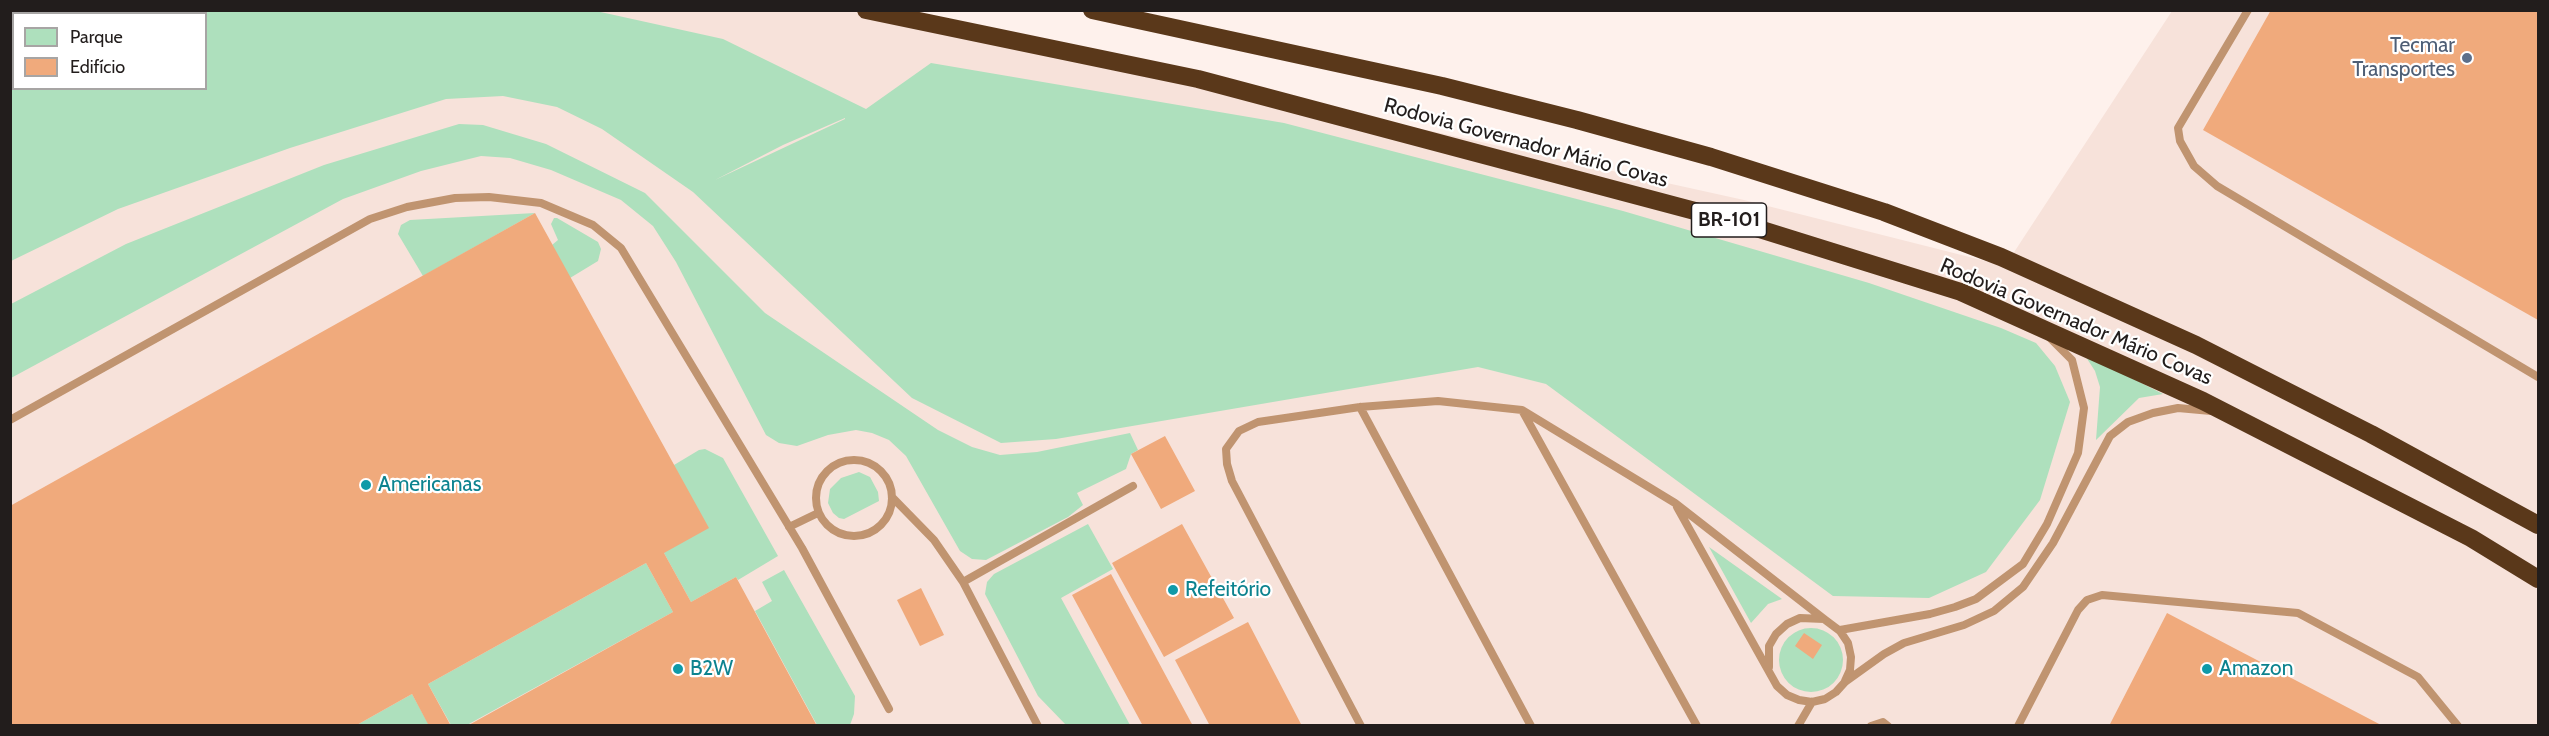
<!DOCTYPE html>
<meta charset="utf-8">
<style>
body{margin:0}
#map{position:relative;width:2549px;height:736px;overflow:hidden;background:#fef1ec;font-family:Cabin,sans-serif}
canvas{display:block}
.frame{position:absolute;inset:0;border:12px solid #221d1c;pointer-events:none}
.legend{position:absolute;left:12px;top:12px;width:195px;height:78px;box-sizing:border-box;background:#fff;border:2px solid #a7a5a4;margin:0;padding:8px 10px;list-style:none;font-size:18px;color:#221d1c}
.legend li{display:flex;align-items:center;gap:12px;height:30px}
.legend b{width:30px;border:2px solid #a7a5a4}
</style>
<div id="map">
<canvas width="2549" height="736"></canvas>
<div class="frame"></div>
<ul class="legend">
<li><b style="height:16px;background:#aee0bd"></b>Parque</li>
<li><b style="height:16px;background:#f0aa7c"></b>Edifício</li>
</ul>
</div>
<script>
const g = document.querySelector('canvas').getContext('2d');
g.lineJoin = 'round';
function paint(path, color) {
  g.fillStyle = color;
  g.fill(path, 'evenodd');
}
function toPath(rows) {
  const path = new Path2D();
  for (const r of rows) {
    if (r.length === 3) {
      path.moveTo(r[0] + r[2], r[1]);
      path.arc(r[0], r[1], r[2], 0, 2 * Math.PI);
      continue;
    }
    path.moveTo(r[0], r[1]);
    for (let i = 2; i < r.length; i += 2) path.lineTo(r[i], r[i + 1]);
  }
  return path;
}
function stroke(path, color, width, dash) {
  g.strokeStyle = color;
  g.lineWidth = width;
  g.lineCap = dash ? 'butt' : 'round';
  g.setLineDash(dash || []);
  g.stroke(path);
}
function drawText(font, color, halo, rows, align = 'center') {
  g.font = font + ' Cabin,sans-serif';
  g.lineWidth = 4.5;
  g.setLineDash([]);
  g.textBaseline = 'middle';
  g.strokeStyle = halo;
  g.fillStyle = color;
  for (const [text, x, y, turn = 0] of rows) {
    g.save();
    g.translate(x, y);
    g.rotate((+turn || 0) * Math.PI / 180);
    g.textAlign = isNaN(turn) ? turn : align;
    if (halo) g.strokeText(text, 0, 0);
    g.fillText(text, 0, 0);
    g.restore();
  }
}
paint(toPath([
 [10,11,866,11,1073,52,1744,200,2005,266,2172,11,2538,11,2538,725,11,725],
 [14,14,206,14,206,88,14,88]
]), '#f7e2da');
paint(toPath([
 [11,10,596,11,723,39,866,109,931,63,1284,123,1623,211,1869,283,2001,328,2036,343,2055,366,2070,402,2040,500,1986,572,1929,598,1833,596,1546,384,1478,367,1056,439,1001,443,912,398,693,192,602,129,557,107,503,96,446,99,290,148,118,209,11,261],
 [14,14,206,14,206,88,14,88],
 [845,118,845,119,715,180,783,145],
 [459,124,483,125,546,144,645,193,765,313,938,430,972,447,1000,455,1037,452,1130,433,1138,450,1131,454,1126,469,1077,493,1083,505,1068,517,986,560,972,559,960,551,906,456,889,440,872,433,856,430,828,435,797,446,779,443,766,435,676,262,653,226,621,200,551,170,510,158,481,156,421,171,343,199,11,378,11,304,126,244,324,165],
 [535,213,423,276,398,234,401,225,410,220],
 [554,218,557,218,598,242,601,249,598,261,570,278,552,245,558,240,551,224],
 [2084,354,2163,394,2139,398,2096,440,2100,387,2095,371],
 [705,449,723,458,778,556,738,580,736,577,691,602,664,553,674,465,699,450],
 [859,472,870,477,878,492,879,501,844,519,839,518,833,513,828,503,830,489,841,478],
 [1088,524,1113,569,1061,598,1130,725,1066,725,1038,696,985,594,987,582,994,574],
 [1709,547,1782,599,1768,604,1751,623],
 [646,563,673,612,467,725,451,725,428,684],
 [784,570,855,696,854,714,850,725,817,725,755,611,772,601,762,582],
 [1811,660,32],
 [412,694,429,725,355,726]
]), '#aee0bd');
paint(toPath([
 [2271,10,2538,10,2538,320,2203,130],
 [535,213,709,528,664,553,691,602,736,577,817,726,467,726,673,612,646,563,428,684,451,726,429,726,412,694,355,726,10,726,10,506],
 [1165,436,1195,491,1161,509,1131,454],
 [1182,524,1234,618,1164,657,1112,563],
 [1111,574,1193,726,1143,726,1072,595],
 [921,588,944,635,920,646,897,600],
 [2167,613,2383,726,2109,726],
 [1248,622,1302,726,1210,726,1175,660],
 [1804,633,1822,645,1813,659,1795,646]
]), '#f0aa7c');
stroke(toPath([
 [2248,10,2178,128,2180,141,2194,166,2217,186,2538,377],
 [1360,407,1531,726],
 [1523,412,1697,726],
 [10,420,370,219,407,207,455,198,489,197,541,203,593,225,621,248,802,548,889,709],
 [854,498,38],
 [892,497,934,540,963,582,1038,726],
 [1677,507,1777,686,1787,695,1799,700,1812,702,1825,699,1836,692,1845,682,1884,654,1904,643,1964,625,1994,611,2023,587,2053,543,2110,436,2128,422,2153,413,2178,408,2211,411],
 [789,527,818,513],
 [963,582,1133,486],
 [1840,630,1930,614,1955,607,1976,599,2023,564,2047,524,2078,453,2084,408,2072,360,2050,338],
 [1769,667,1769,646,1776,634,1787,624,1800,618,1824,619,1840,631,1848,643,1851,657,1850,670,1845,681],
 [1361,726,1232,481,1227,464,1226,449,1239,431,1258,422,1360,407,1438,401,1522,410,1675,503,1824,619],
 [1798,726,1812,702],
 [1871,726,1883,722,1888,726],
 [2018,726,2078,610,2087,600,2102,595,2298,613,2418,677,2458,726]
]), '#c09470', 8);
stroke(toPath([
 [866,10,1198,79,1740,223,1961,292,2203,401,2471,538,2538,579],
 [1092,10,1442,86,1577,120,1711,157,1884,212,2001,257,2196,345,2371,434,2538,525]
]), '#5a381a', 18);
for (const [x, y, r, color] of [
 [2467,58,6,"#5c6f8a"],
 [366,485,6,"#0f9aa8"],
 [1173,590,6,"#0f9aa8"],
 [678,669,6,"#0f9aa8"],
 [2207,669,6,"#0f9aa8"]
]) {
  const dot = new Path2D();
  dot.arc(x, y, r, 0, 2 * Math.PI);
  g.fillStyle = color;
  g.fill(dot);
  stroke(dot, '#fff', 2);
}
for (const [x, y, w] of [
 [1729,220,75]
]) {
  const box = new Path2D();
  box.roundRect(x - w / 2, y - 17, w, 34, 4.5);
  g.fillStyle = '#fff';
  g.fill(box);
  stroke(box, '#221d1c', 1.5);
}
drawText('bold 20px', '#221d1c', null, [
 ["BR-101",1729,220]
]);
drawText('21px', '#4e5e75', '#fff', [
 ["Tecmar",2455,46],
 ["Transportes",2455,70]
], 'right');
drawText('21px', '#221d1c', '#fff', [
 ["Rodovia Governador Mário Covas",1526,143,15],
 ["Rodovia Governador Mário Covas",2076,322,23]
]);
drawText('21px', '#0d838f', '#fff', [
 ["Americanas",378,485],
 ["Refeitório",1185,590],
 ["B2W",690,669],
 ["Amazon",2219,669]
], 'left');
</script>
